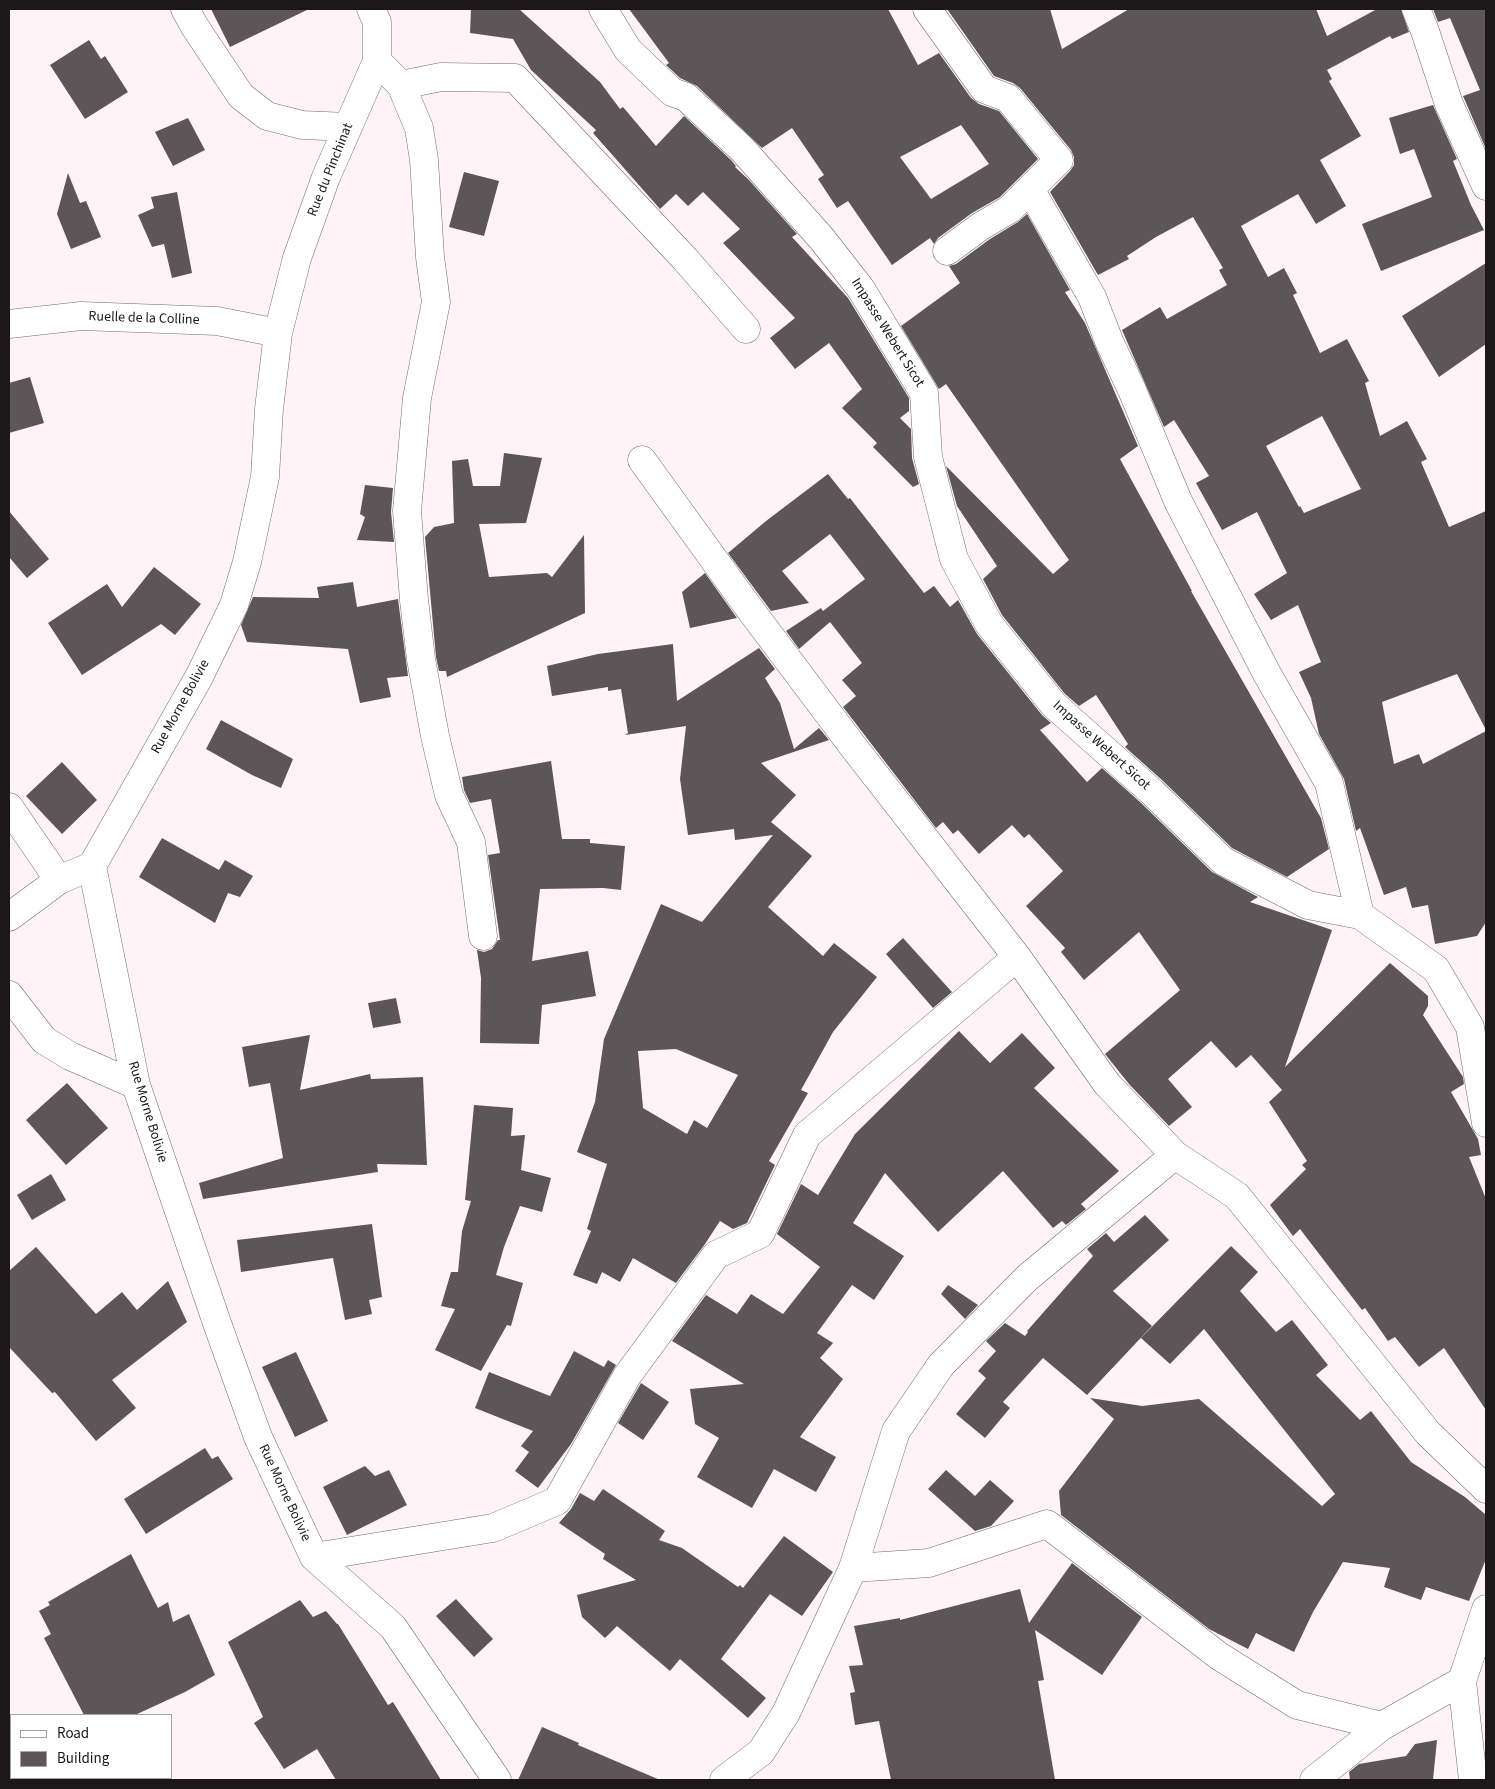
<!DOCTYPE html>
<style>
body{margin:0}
#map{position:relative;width:1495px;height:1789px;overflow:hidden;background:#fff3f8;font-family:"Source Sans 3",sans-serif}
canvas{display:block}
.frame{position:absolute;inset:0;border:10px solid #1c181a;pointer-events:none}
.legend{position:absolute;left:10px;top:1714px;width:162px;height:65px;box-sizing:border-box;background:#fff;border:1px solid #a4a3a3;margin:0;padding:6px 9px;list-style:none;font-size:15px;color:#1c181a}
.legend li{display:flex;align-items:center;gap:10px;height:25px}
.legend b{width:25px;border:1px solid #a4a3a3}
</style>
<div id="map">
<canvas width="1495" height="1789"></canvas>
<div class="frame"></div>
<ul class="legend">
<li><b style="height:6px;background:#fff"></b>Road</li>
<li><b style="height:14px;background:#5e5559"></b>Building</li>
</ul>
</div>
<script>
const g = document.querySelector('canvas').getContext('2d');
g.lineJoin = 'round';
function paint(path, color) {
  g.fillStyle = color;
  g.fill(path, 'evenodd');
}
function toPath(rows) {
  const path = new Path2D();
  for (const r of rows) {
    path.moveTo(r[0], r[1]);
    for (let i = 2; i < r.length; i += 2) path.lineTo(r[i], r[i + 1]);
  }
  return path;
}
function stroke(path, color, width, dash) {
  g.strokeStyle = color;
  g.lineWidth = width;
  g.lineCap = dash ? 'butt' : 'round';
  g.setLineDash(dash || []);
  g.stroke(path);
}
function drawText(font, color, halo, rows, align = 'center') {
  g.font = font + ' "Source Sans 3",sans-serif';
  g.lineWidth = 5;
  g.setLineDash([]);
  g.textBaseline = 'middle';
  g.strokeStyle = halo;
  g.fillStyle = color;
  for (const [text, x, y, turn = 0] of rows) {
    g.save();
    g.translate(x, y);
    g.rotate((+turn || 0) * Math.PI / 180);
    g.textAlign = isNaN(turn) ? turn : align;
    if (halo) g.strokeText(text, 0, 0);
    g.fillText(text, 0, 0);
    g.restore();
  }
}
paint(toPath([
 [211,9,309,9,230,47],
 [471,9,519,9,600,82,620,109,623,107,656,146,684,116,731,160,736,166,735,167,748,179,797,234,792,237,848,298,909,398,909,411,900,418,911,429,912,458,919,484,913,487,873,447,877,443,842,408,862,389,829,343,795,369,770,338,795,318,723,243,740,229,703,192,688,206,676,194,660,209,593,133,596,130,531,70,513,39,470,33],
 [629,9,888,9,918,65,939,53,971,98,979,104,999,111,1038,159,1000,197,972,213,938,238,934,244,930,238,892,265,848,201,837,208,818,179,824,175,792,128,762,148,697,86,680,78,666,65,669,63],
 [961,125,989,164,931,199,900,157],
 [947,9,1050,9,1062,49,1129,9,1316,9,1327,36,1377,9,1401,9,1409,32,1392,39,1390,36,1327,70,1332,79,1329,81,1361,136,1320,160,1346,206,1316,224,1298,194,1241,226,1268,277,1284,268,1297,293,1293,295,1320,353,1347,339,1369,381,1365,383,1380,436,1407,421,1427,459,1421,462,1449,527,1486,511,1486,730,1457,674,1382,702,1394,764,1419,754,1423,764,1486,731,1486,922,1477,936,1435,944,1428,905,1412,908,1406,887,1384,895,1360,828,1356,831,1344,779,1319,734,1311,698,1299,672,1321,662,1298,605,1271,620,1254,594,1287,573,1257,512,1222,530,1196,483,1209,476,1174,420,1164,427,1122,330,1160,307,1167,319,1227,285,1219,270,1223,268,1193,217,1156,237,1127,256,1129,259,1098,275,1050,192,1070,171,1074,165,1074,157,1071,150,1020,88,1013,83,994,76],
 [1322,416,1361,489,1304,513,1300,506,1299,507,1266,446],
 [1433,9,1486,9,1486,149,1463,96,1480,90,1450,18,1438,22],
 [89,40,101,59,105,56,128,92,85,119,50,65],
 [1433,105,1457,159,1453,161,1471,205,1484,230,1381,271,1362,224,1432,197,1414,149,1400,154,1389,118],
 [188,118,205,150,173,166,155,132],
 [464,172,499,181,484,236,449,227],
 [68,173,80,203,86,201,101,237,71,249,57,214],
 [177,192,192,273,172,278,164,244,152,247,138,215,154,208,151,197],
 [1027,214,1070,290,1065,292,1085,323,1138,446,1120,459,1192,591,1191,591,1321,818,1329,849,1287,877,1232,848,1162,780,1125,747,1128,744,1096,695,1079,706,1065,694,1002,615,983,579,997,566,957,506,946,466,1053,574,1069,560,946,384,939,389,901,326,960,283,949,266,956,264,990,239,1018,222],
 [1486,263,1486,344,1439,377,1402,316],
 [30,377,44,423,9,433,9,383],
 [504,453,542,458,526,523,479,524,489,577,547,573,552,577,584,535,585,613,447,677,446,671,439,671,436,657,425,537,434,527,454,523,452,461,468,459,473,486,500,486],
 [828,474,848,499,850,498,924,593,934,586,950,607,958,600,977,634,1042,715,1051,723,1040,730,1087,782,1102,768,1140,802,1212,872,1258,897,1250,902,1332,930,1285,1067,1390,963,1428,996,1428,1006,1423,1015,1463,1077,1464,1084,1451,1092,1478,1139,1481,1155,1469,1157,1486,1199,1486,1410,1444,1348,1419,1367,1395,1337,1388,1341,1365,1308,1362,1310,1300,1229,1293,1236,1270,1205,1306,1169,1302,1165,1307,1161,1269,1102,1282,1090,1251,1055,1236,1068,1211,1041,1168,1079,1192,1107,1169,1126,1129,1084,1105,1054,1180,990,1139,932,1084,980,1061,952,1065,948,1026,906,1063,871,1029,834,1024,838,1012,825,979,854,958,830,953,834,943,822,936,828,843,707,856,696,842,680,862,663,830,622,799,649,786,631,821,608,823,611,865,579,830,534,782,571,809,603,771,611,728,553,766,521],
 [365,485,393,488,391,512,394,542,357,540,365,517,360,514],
 [9,511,49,559,27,578,9,557],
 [154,567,201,604,175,635,161,624,82,675,48,623,107,584,122,607],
 [705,573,737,618,690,628,682,592],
 [353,582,357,607,398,599,408,676,387,678,391,697,360,703,348,649,247,642,241,625,253,597,319,598,317,587],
 [673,644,677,701,759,648,775,669,765,678,780,703,794,749,819,728,829,740,761,763,796,795,771,822,812,856,768,907,823,956,834,943,877,977,833,1032,801,1090,808,1093,769,1161,775,1165,747,1223,733,1229,720,1221,705,1244,676,1283,633,1258,620,1282,602,1272,597,1284,573,1275,591,1231,587,1229,607,1164,577,1152,595,1102,604,1039,661,904,702,922,773,835,735,840,734,829,688,835,680,779,686,726,625,735,628,733,621,689,608,691,608,687,552,696,547,666,598,654],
 [676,1049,738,1075,707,1128,694,1120,687,1134,643,1108,638,1051],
 [221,720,293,759,281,788,252,775,206,749],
 [551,761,562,839,590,839,590,843,625,846,621,890,603,888,540,889,532,961,588,951,596,996,542,1005,539,1044,480,1043,481,978,477,950,484,952,492,949,498,940,500,940,488,855,500,853,491,799,470,803,464,790,462,777],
 [62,762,97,800,62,834,26,796],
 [162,838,219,870,225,860,253,876,240,897,228,893,215,923,139,877],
 [903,938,952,992,933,1008,886,954],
 [396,998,401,1023,373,1028,368,1003],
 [959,1031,990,1063,1022,1033,1055,1068,1034,1088,1119,1171,1081,1204,1086,1209,1066,1225,1062,1221,1053,1228,1003,1171,938,1232,885,1173,853,1223,904,1256,874,1300,852,1285,817,1333,833,1343,820,1358,843,1379,800,1437,836,1457,816,1492,774,1469,752,1508,697,1477,719,1438,695,1424,690,1389,744,1384,672,1341,706,1295,737,1314,751,1294,783,1314,820,1267,777,1234,801,1184,818,1195,855,1134],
 [310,1035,300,1090,370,1074,371,1079,423,1077,427,1165,377,1164,378,1172,203,1199,199,1183,283,1158,270,1083,249,1087,242,1047],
 [67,1083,108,1128,66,1165,26,1120],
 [474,1105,513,1108,511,1136,525,1135,521,1170,551,1178,542,1212,520,1206,504,1247,496,1275,523,1283,511,1326,507,1325,481,1371,435,1350,455,1309,441,1306,451,1272,458,1272,462,1231,471,1201,465,1200],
 [51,1174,66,1200,32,1220,17,1195],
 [1145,1215,1169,1240,1113,1291,1152,1326,1087,1395,1043,1358,1003,1402,1010,1408,985,1438,956,1414,986,1378,978,1371,996,1351,986,1341,1005,1323,1025,1336,1028,1332,1027,1331,1093,1256,1087,1249,1106,1233,1114,1242],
 [372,1224,382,1297,369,1300,372,1314,345,1320,333,1258,241,1272,237,1240],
 [1231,1246,1258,1272,1240,1291,1276,1332,1292,1320,1328,1365,1316,1375,1360,1420,1371,1411,1411,1462,1465,1497,1486,1515,1486,1559,1469,1601,1426,1587,1421,1600,1384,1587,1390,1568,1343,1562,1313,1612,1294,1652,1256,1633,1248,1649,1209,1629,1061,1515,1059,1491,1114,1419,1090,1398,1142,1406,1199,1399,1322,1506,1335,1494,1204,1329,1170,1364,1141,1338],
 [36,1247,96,1314,122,1292,137,1310,168,1281,187,1322,112,1380,136,1408,96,1441,55,1392,52,1393,9,1347,9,1271],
 [948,1285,978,1305,965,1319,941,1294],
 [574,1351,604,1367,608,1360,616,1365,571,1444,538,1488,515,1471,529,1452,521,1446,533,1431,475,1408,489,1372,550,1396],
 [296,1352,328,1421,295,1437,262,1367],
 [641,1383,669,1402,643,1440,618,1423],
 [205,1448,212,1459,218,1456,233,1479,146,1534,124,1499],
 [365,1466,375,1476,389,1470,407,1505,347,1535,323,1487],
 [946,1470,975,1496,990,1480,1014,1501,991,1526,975,1531,928,1489],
 [603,1489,665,1531,659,1540,682,1548,738,1587,740,1585,743,1588,784,1536,833,1572,802,1616,770,1594,721,1659,766,1698,748,1718,680,1659,670,1671,617,1626,605,1638,582,1617,577,1595,636,1580,603,1559,605,1554,559,1523,571,1509,580,1493,594,1501],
 [131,1554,158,1608,168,1602,173,1622,189,1614,215,1675,185,1692,135,1715,84,1715,44,1638,51,1634,39,1611,50,1605,48,1602],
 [1072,1563,1142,1617,1102,1675,1035,1630,1044,1680,1038,1681,1055,1780,891,1780,879,1721,855,1725,850,1693,855,1692,849,1666,863,1665,854,1626,900,1618,900,1620,1020,1589,1029,1623],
 [456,1599,493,1639,474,1657,436,1616],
 [300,1600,313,1617,326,1611,337,1624,338,1624,388,1705,393,1702,441,1780,336,1780,317,1749,284,1769,254,1723,263,1717,228,1642],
 [542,1727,579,1743,578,1745,660,1780,518,1780],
 [1437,1740,1433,1780,1350,1780,1349,1772,1359,1764,1406,1756,1415,1744]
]), '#5e5559');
const minor = toPath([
 [185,9,195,27,241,96,267,116,302,125,348,127],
 [371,9,377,22,377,61,326,177,297,258,278,333,269,409,265,477,247,562,234,605,199,677,92,866,136,1085,218,1326,258,1437,314,1557,393,1627,497,1780],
 [603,9,628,50,672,92,686,97,742,149,822,239,861,289,924,393,928,457,954,559,989,624,1054,705,1151,791,1223,861,1308,905,1360,915],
 [927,9,984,89,1008,98,1059,160,1010,209,981,226,947,251],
 [1416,9,1425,31,1449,104,1486,186],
 [377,61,401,85,419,128,424,160,430,257,436,302,417,398,407,511,414,600,421,659,435,736,449,795,471,842,483,936],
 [401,85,441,77,515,78,685,259,746,329],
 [1030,189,1092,297,1109,341,1132,390,1178,501,1266,672,1329,783,1360,915,1436,969,1470,1027,1486,1123],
 [9,324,81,316,217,321,278,333],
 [642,460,749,608,855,749,1017,957,1107,1084,1175,1155,1237,1196,1428,1433,1486,1489],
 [9,807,59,880],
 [9,917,59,880,92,866],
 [9,995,44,1040,70,1056,136,1085],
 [314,1557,493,1528,557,1501,627,1376,716,1255,760,1234,807,1135,1017,957],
 [853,1568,896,1431,941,1365,1027,1278,1175,1155],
 [1462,1681,1473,1780],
 [724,1780,761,1752,786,1713,853,1568,929,1563,1047,1524,1219,1656,1297,1705,1382,1726,1462,1681,1486,1609],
 [1314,1780,1382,1726]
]);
stroke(minor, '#73696d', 29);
stroke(minor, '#fff', 28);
drawText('14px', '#1c181a', '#fff', [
 ["Rue du Pinchinat",331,170,-68],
 ["Ruelle de la Colline",144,319,2],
 ["Impasse Webert Sicot",887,333,58],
 ["Rue Morne Bolivie",181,707,-61],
 ["Impasse Webert Sicot",1101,746,42],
 ["Rue Morne Bolivie",147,1112,73],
 ["Rue Morne Bolivie",284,1493,65]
]);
</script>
